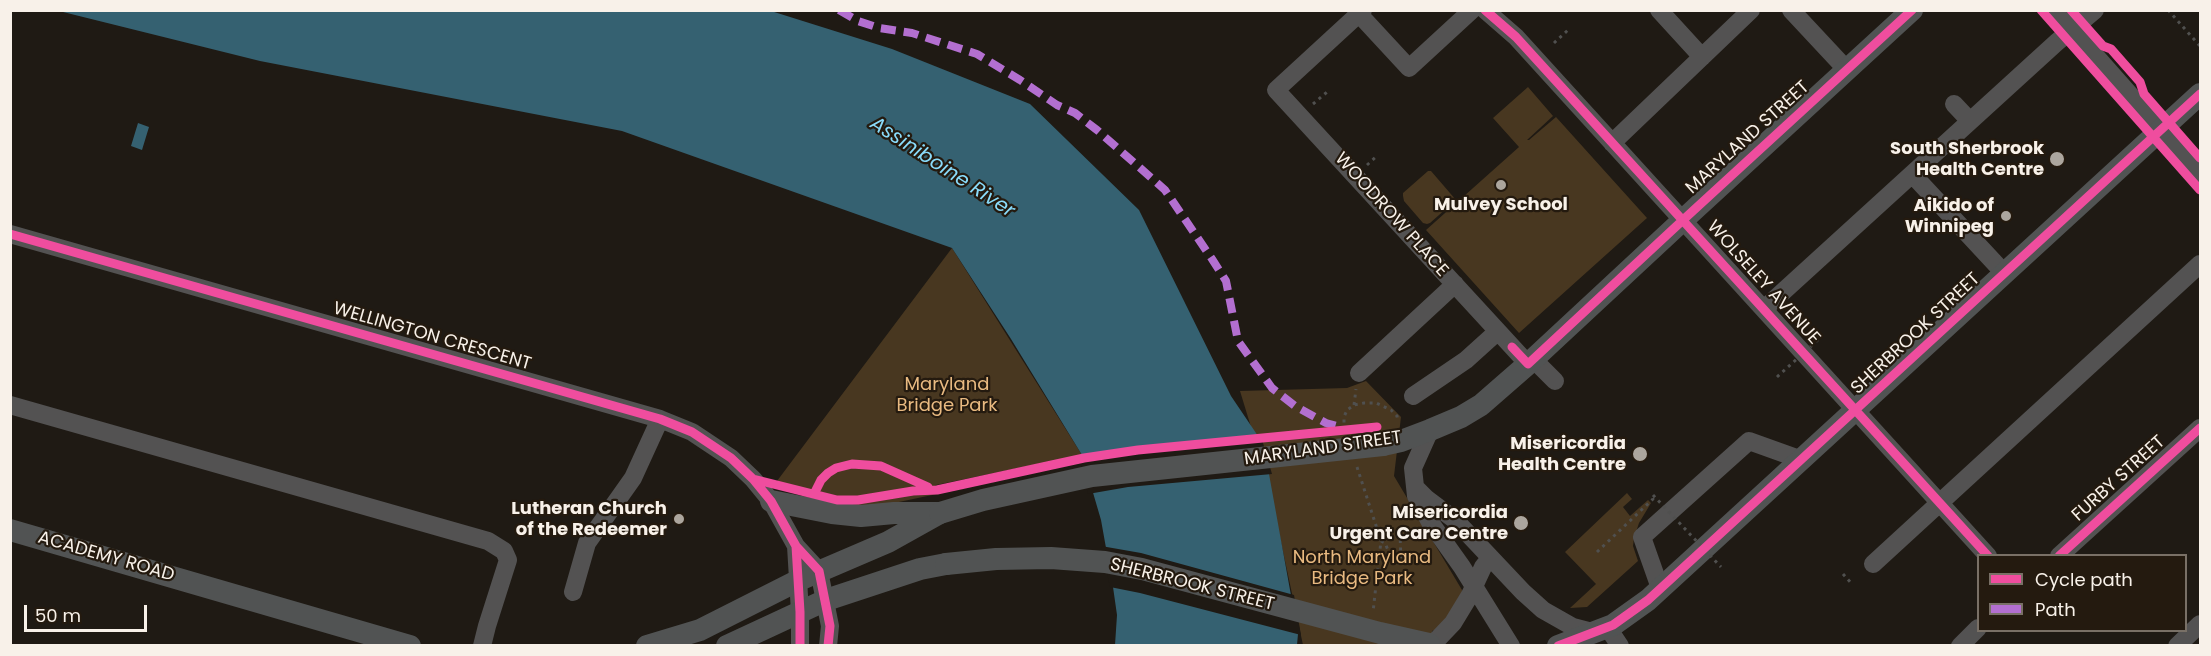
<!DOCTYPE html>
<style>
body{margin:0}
#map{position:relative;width:2211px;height:656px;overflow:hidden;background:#1f1a14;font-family:Poppins,sans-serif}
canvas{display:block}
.frame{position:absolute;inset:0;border:12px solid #f8f1e9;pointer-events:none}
.legend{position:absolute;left:1977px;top:554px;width:210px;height:78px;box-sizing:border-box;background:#241a0f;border:2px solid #797066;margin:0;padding:8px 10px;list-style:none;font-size:18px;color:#f8f1e9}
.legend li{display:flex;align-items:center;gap:12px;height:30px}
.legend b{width:30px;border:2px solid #797066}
.scale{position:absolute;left:24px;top:605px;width:123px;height:27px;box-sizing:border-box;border:3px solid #f8f1e9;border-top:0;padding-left:8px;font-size:18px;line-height:21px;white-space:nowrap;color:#f8f1e9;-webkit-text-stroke:4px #241a0f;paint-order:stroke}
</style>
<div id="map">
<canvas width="2211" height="656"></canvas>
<div class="frame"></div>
<ul class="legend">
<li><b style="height:8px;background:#ef4d9e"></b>Cycle path</li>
<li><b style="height:8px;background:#b36fd0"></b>Path</li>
</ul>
<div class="scale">50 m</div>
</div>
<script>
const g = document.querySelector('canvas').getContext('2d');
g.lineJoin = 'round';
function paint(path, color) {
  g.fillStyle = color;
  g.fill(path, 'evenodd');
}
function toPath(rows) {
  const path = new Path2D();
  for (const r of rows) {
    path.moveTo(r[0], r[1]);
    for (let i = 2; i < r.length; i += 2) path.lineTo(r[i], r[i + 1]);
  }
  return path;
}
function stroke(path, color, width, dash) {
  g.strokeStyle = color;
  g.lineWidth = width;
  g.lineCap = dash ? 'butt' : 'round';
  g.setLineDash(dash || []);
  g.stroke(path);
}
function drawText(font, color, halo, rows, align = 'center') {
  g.font = font + ' Poppins,sans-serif';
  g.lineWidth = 4.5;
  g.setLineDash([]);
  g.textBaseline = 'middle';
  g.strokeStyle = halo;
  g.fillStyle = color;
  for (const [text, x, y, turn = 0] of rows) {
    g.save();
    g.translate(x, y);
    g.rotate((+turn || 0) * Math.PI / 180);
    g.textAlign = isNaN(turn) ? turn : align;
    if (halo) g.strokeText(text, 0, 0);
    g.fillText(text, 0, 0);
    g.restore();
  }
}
paint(toPath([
 [1528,87,1553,116,1527,140,1529,140,1556,117,1647,218,1519,333,1426,230,1519,147,1493,118],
 [1428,171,1431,171,1456,200,1430,223,1427,224,1423,223,1404,201,1403,196,1403,193],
 [952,248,1082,455,936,485,937,494,875,507,811,501,777,481],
 [1366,381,1401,417,1394,476,1465,595,1440,628,1432,631,1433,645,1303,645,1269,486,1240,391,1347,388],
 [1627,493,1632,499,1623,507,1630,516,1648,500,1651,503,1639,523,1634,538,1633,546,1638,561,1587,607,1570,608,1596,584,1565,552]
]), '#483720');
paint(toPath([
 [59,11,771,11,892,49,1030,104,1139,210,1231,396,1258,436,1269,474,1298,634,1297,645,1115,645,1117,615,1113,587,1101,520,1082,455,1011,339,952,248,622,131,260,61],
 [138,123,149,127,142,150,131,146]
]), '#356171');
paint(toPath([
 [1247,436,1261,436,1272,474,1128,487,1088,494,1079,456,1138,447],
 [1101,546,1141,553,1294,595,1301,635,1140,593,1110,587]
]), '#1f1a14');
stroke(toPath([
 [2168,10,2200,46],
 [1554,43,1568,30],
 [1313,104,1327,92],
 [1367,165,1377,156],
 [1354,405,1356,389],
 [1344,430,1344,417,1347,410,1354,405,1364,403,1376,403,1391,410,1397,416,1398,422],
 [1357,467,1381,541,1373,612],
 [816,490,821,480,831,470,852,464,881,466,918,484,937,490],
 [1381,541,1385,543,1393,562,1397,564,1401,561,1400,533,1403,530,1410,531,1421,540],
 [1597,552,1653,499,1651,497],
 [1843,574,1851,583]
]), '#50504f', 3, [3, 4.5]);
stroke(toPath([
 [1363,10,1276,90,1528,364],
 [1485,10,1516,37,1988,556],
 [1659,10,1702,57],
 [1791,10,1847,70],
 [2055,10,2200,174],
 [1359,14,1409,68,1472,10],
 [1954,104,1970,121],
 [1612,143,1751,10],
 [1912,174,2005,274],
 [10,234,660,419,692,432,731,458,753,479,771,501,796,546,819,571,830,626,828,646],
 [1764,309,2057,42,2095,10],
 [1533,359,1555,381],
 [1359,373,1455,284],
 [1413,396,1466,360,1497,332],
 [10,405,488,541,504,551,508,560,487,626,482,646],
 [1430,430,1413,468,1416,496,1430,522,1462,567,1511,646],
 [1416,488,1427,499,1455,520,1523,592,1543,610,1573,627,1596,633],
 [796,546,800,612,800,646],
 [2059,556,2200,428],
 [1873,564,2200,264],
 [1660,588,1642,537,1749,441,1802,460],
 [573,592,587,543,633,478,660,419],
 [1608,628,1620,646],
 [1432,645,1453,623,1470,595,1483,567,1490,558],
 [1960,646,1978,628],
 [2177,646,2200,624]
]), '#535252', 18);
stroke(toPath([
 [1383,445,1401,441,1430,430,1461,417,1481,405,1528,364,1683,220,1912,10],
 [771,501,832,513,861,516,894,513,938,513],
 [10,530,410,646],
 [647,646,700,630,797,581,888,542,940,513],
 [727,646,826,600,920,569,946,564],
 [1558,646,1613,625,1648,600,2200,94]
]), '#515353', 22);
stroke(toPath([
 [1777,377,1820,338],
 [1653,495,1721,567]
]), '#50504f', 3, [3, 4.5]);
stroke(toPath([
 [940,513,983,500,1092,476,1383,445],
 [946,564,996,559,1051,558,1105,562,1142,569,1380,633,1429,644]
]), '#515353', 22);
stroke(toPath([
 [839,10,858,21,879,28,912,33,977,54,1020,80,1057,105,1075,113,1097,130,1165,190,1212,259,1226,281,1238,341,1272,388,1295,406,1326,423,1337,426]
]), '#b36fd0', 8, [15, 8]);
stroke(toPath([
 [1485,10,1516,37,1988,556],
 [2041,10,2200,190],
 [2071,10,2103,46,2111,49,2140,82,2144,94,2200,158],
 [10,234,660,419,692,432,731,458,753,479,771,501,796,546,819,571,830,626,828,646],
 [1512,347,1528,364,1683,220,1912,10],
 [753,479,837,500,858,500,913,491,937,490,1084,458,1138,450,1377,427],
 [814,494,821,480,828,473,836,468,852,464,881,466,928,487],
 [796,546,800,612,800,646],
 [2059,556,2200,428],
 [1558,646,1613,625,1648,600,2200,94]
]), '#ef4d9e', 9);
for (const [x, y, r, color] of [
 [2057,159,8,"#aca69e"],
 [1501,185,6,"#aca69e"],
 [2006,216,6,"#aca69e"],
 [1640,454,8,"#aca69e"],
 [679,519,6,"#aca69e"],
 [1521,523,8,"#aca69e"]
]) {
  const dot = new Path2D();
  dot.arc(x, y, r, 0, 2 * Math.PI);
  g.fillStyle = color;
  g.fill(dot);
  stroke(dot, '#241a0f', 2);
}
drawText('18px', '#f8f1e9', '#241a0f', [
 ["MARYLAND STREET",1748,138,-42],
 ["WOODROW PLACE",1391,215,48],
 ["WOLSELEY AVENUE",1763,283,48],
 ["SHERBROOK STREET",1916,334,-43],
 ["WELLINGTON CRESCENT",432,337,16],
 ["MARYLAND STREET",1323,449,-8],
 ["FURBY STREET",2119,479,-42],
 ["ACADEMY ROAD",106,557,16],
 ["SHERBROOK STREET",1192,585,14]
]);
drawText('bold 18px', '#f8f1e9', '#241a0f', [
 ["South Sherbrook",2044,149],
 ["Health Centre",2044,170],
 ["Mulvey School",1501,205,"center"],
 ["Aikido of",1994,206],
 ["Winnipeg",1994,227],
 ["Misericordia",1626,444],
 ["Health Centre",1626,465],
 ["Lutheran Church",667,509],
 ["of the Redeemer",667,530],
 ["Misericordia",1508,513],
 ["Urgent Care Centre",1508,534]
], 'right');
drawText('18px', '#e9ba81', '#241a0f', [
 ["Maryland",947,385],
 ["Bridge Park",947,406],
 ["North Maryland",1362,558],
 ["Bridge Park",1362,579]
]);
drawText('italic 20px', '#89dbfa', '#241a0f', [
 ["Assiniboine River",942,168,33]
]);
</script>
